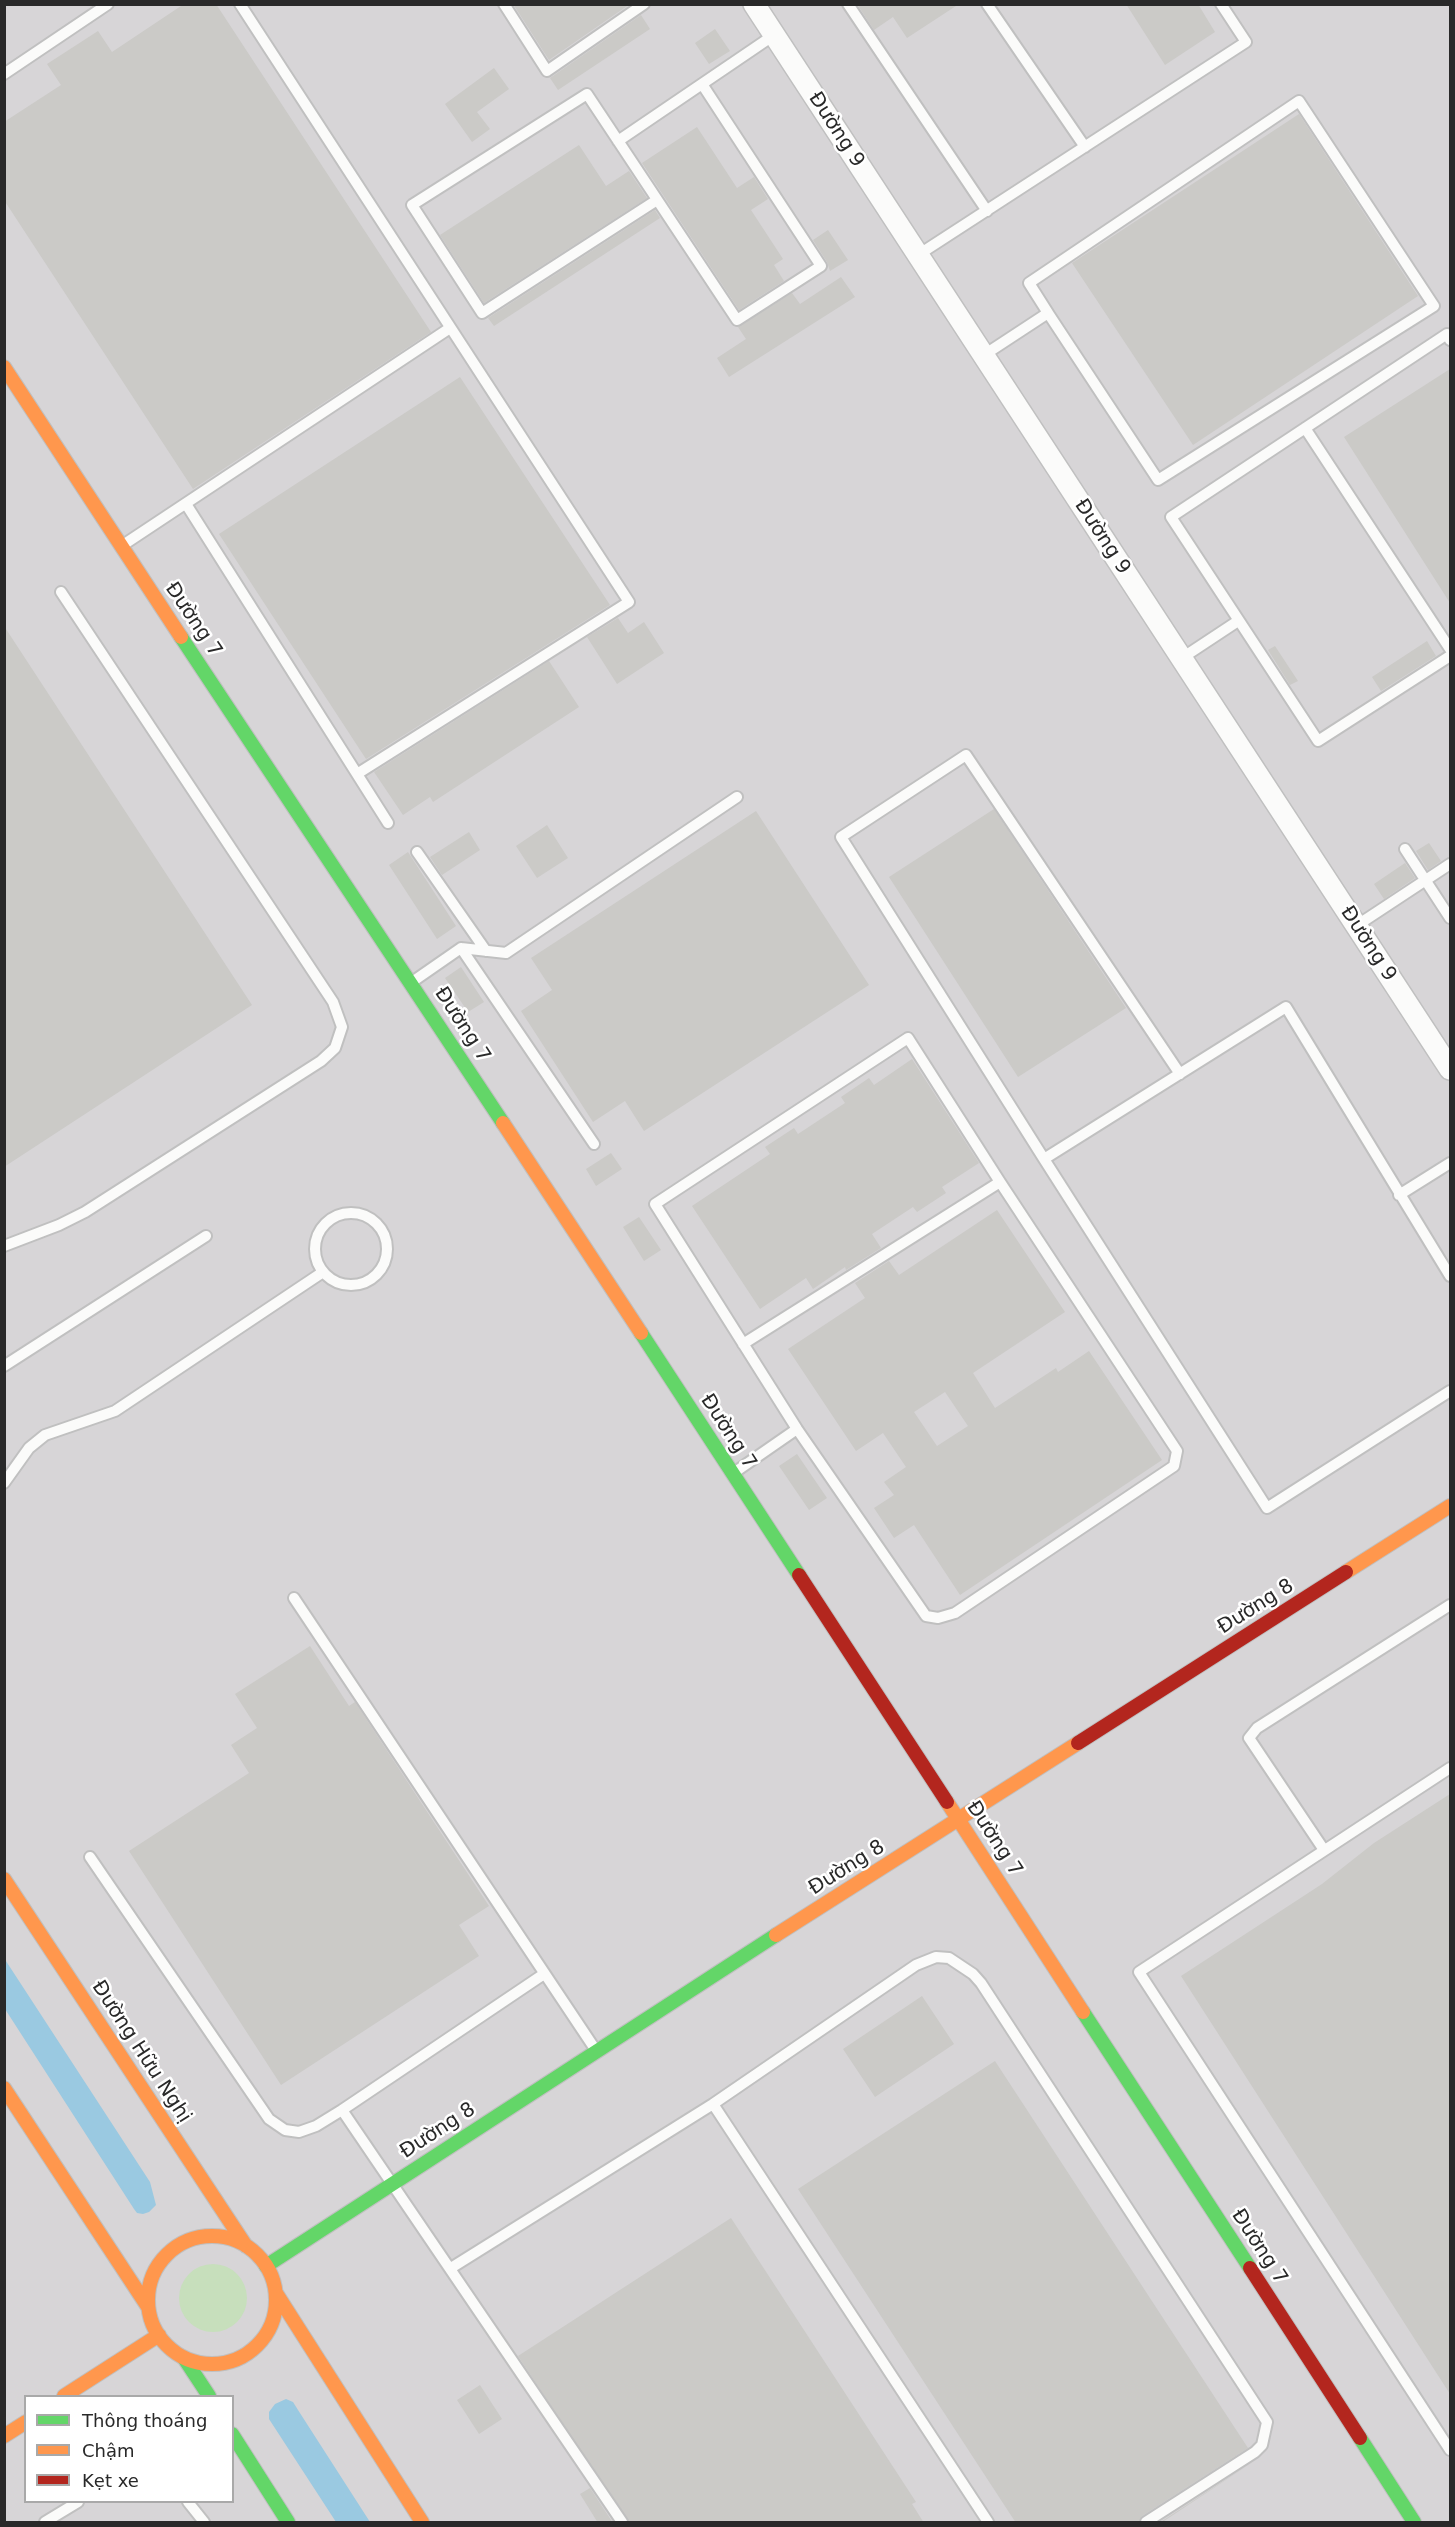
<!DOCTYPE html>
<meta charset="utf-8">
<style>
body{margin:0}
#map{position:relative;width:1455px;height:2527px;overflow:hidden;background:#e6e4e0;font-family:"DejaVu Sans",sans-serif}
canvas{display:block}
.frame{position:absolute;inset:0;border:6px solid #292929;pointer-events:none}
.legend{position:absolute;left:24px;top:2395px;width:210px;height:108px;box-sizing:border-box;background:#fff;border:2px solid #a9a9a9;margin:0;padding:8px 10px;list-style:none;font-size:18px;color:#292929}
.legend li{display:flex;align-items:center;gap:12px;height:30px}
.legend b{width:30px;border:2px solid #a9a9a9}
</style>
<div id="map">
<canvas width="1455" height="2527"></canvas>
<div class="frame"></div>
<ul class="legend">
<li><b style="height:8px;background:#63d668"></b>Thông thoáng</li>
<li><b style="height:8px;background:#ff974d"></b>Chậm</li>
<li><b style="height:8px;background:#b3261e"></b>Kẹt xe</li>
</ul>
</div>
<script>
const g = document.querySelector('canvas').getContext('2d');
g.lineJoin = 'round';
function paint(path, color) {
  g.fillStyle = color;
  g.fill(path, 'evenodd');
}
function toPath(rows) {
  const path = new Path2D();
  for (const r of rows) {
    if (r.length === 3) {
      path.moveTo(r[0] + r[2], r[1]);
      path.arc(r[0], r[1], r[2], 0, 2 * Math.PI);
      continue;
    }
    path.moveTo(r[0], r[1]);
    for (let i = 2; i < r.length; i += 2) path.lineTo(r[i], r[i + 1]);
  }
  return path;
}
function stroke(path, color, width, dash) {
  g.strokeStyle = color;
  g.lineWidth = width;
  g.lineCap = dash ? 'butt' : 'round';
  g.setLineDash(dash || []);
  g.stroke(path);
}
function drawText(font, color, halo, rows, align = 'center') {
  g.font = font + ' "DejaVu Sans",sans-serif';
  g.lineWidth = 5;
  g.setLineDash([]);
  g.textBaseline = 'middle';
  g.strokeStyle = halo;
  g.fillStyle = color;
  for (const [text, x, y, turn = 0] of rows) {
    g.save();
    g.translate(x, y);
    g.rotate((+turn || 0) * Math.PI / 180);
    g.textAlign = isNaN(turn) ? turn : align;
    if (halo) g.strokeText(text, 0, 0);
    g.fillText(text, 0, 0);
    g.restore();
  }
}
paint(toPath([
 [5,5,1450,5,1450,2522,5,2522],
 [26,2396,232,2396,232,2502,26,2502]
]), '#d7d5d7');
paint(toPath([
 [213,2298,34]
]), '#c7dfbc');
paint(toPath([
 [4,1958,150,2182,156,2205,149,2212,143,2214,137,2213,134,2209,5,2009],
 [286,2399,293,2402,298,2410,370,2522,336,2522,269,2419,269,2412,275,2404]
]), '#9ac9e1');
paint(toPath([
 [184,4,216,4,431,332,193,489,4,200,4,122,61,85,47,64,98,31,112,52],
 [513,4,630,4,549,60],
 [857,4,959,4,907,38,893,17,874,30],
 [1126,4,1198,4,1215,32,1165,65],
 [641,15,650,29,558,90,550,78],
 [715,29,730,51,709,64,695,43],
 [494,68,509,89,477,112,490,129,472,142,445,104],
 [1299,114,1418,296,1193,445,1072,263],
 [697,127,737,188,754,177,768,199,751,210,783,259,774,265,784,281,739,310,642,163],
 [579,145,606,186,629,171,647,198,484,303,440,235],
 [655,210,660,218,494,326,488,318],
 [828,230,848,260,830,271,827,262,813,240],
 [841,277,855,297,729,377,717,358,746,339,738,327,792,293,800,304],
 [1450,369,1450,603,1344,437],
 [460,377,610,605,366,759,219,534],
 [618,618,628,633,644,622,664,653,617,684,587,637],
 [4,626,252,1005,4,1167],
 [1427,641,1436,656,1381,691,1372,677],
 [1275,646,1298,681,1290,685,1268,650],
 [549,661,579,707,433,802,430,797,403,815,374,772],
 [994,809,1126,1008,1018,1077,889,877],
 [756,811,869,985,644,1131,625,1101,593,1122,521,1011,552,990,531,958],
 [547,825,568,858,537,878,516,846],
 [469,832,480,850,442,875,430,857],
 [1429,843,1441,861,1428,870,1416,851],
 [408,852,456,926,437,939,389,865],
 [1405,863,1415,878,1384,899,1374,884],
 [461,967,484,1002,468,1012,445,978],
 [912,1059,979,1163,942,1187,946,1193,917,1212,913,1207,872,1234,881,1248,846,1270,845,1267,813,1289,806,1278,760,1309,692,1206,770,1154,765,1147,794,1128,798,1134,845,1103,841,1097,869,1078,874,1085],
 [611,1153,622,1169,596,1186,586,1169],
 [997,1210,1065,1312,973,1373,995,1408,1056,1368,1058,1372,1089,1351,1162,1460,960,1595,914,1525,894,1538,874,1508,894,1495,884,1482,906,1467,883,1433,856,1451,788,1349,865,1298,855,1283,889,1261,899,1275],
 [945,1392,968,1426,937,1446,914,1412],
 [639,1217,661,1250,644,1261,623,1227],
 [797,1454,827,1498,809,1510,779,1466],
 [310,1646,349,1706,355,1702,489,1906,459,1925,479,1956,281,2085,129,1851,249,1773,231,1745,257,1728,235,1694],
 [1450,1794,1450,2394,1181,1976,1322,1884,1374,1843],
 [922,1996,954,2044,875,2097,843,2049],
 [995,2061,1248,2448,1142,2516,1139,2523,1016,2523,798,2189],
 [731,2218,916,2502,912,2504,924,2523,629,2523,518,2356],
 [480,2385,502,2419,479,2434,457,2400],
 [1256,2460,1161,2523,1159,2523],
 [590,2488,613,2523,598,2523,580,2494]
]), '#cbcac7');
const lane = toPath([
 [240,4,629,602,357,774],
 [504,4,547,71,644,4],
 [848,4,987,211],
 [987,4,1085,147],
 [4,74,108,4],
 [618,141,774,35],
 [657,200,482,313,412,205,587,94,737,320,821,266,702,84],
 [918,255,1246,42,1221,4],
 [1450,340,1447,334,1171,517,1318,741,1450,656],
 [984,355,1048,313,1158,480,1434,306,1299,101,1029,283,1048,313],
 [1305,428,1450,649],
 [186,504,388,823],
 [123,545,450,328],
 [1182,658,1238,621],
 [1405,849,1450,918],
 [417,852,486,951],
 [1356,926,1450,864],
 [461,948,594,1144],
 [412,982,461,948,506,953,737,797],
 [908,1038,1000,1182,1177,1451,1174,1466,955,1613,938,1618,926,1616,797,1429,655,1204,908,1038],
 [1044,1159,841,837,966,755,1180,1074],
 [1399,1195,1450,1163],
 [351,1249,36],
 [4,1246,59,1225,85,1212,321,1061,335,1048,342,1027,333,1002,61,592],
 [1450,1276,1286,1007,1044,1159,1267,1508,1450,1391],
 [743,1344,1000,1182],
 [4,1366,206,1236],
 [735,1472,797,1429],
 [4,1483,29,1448,45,1435,115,1411,323,1272],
 [294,1598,595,2049],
 [1450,1768,1139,1972,1450,2450],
 [1324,1850,1249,1738,1257,1728,1450,1605],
 [90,1857,269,2119,285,2130,299,2132,316,2126,342,2110,622,2522],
 [713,2104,916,1965,936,1957,949,1958,973,1974,981,1983,1267,2422,1262,2445,1255,2452,1146,2522],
 [342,2110,544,1974],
 [451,2268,713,2104,988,2522],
 [188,2502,204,2522],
 [45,2522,78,2502]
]);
const street = toPath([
 [754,4,1450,1069]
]);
const fast = toPath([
 [181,637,503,1123],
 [641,1333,799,1575],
 [1083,2012,1250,2268],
 [266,2266,776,1935],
 [184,2358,209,2396],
 [232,2434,288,2522],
 [1360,2438,1414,2522]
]);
const slow = toPath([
 [4,367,181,637],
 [503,1123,641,1333],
 [1346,1572,1450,1506],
 [947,1802,1083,2012],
 [4,1879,246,2246],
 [776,1935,1078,1743],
 [4,2088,148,2307],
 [212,2300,64],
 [276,2293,422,2522],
 [64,2396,159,2335],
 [4,2436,26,2422]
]);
const jam = toPath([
 [799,1575,947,1802],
 [1078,1743,1346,1572],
 [1250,2268,1360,2438]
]);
stroke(lane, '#c0c0c0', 14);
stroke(street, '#c0c0c0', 24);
stroke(fast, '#c0c0c0', 16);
stroke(slow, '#c0c0c0', 16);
stroke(jam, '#c0c0c0', 16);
stroke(lane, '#fbfbfa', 10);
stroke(street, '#fbfbfa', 21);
stroke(fast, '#63d668', 14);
stroke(slow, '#ff974d', 14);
stroke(jam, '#b3261e', 14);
drawText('20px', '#292929', '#fff', [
 ["Đường 9",836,130,57],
 ["Đường 9",1102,537,57],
 ["Đường 7",193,620,56],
 ["Đường 9",1368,944,57],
 ["Đường 7",462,1025,57],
 ["Đường 7",728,1432,57],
 ["Đường 8",1256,1607,-32],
 ["Đường 7",994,1839,57],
 ["Đường 8",847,1868,-32],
 ["Đường Hữu Nghị",141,2052,57],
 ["Đường 8",438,2131,-33],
 ["Đường 7",1259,2247,57]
]);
</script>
